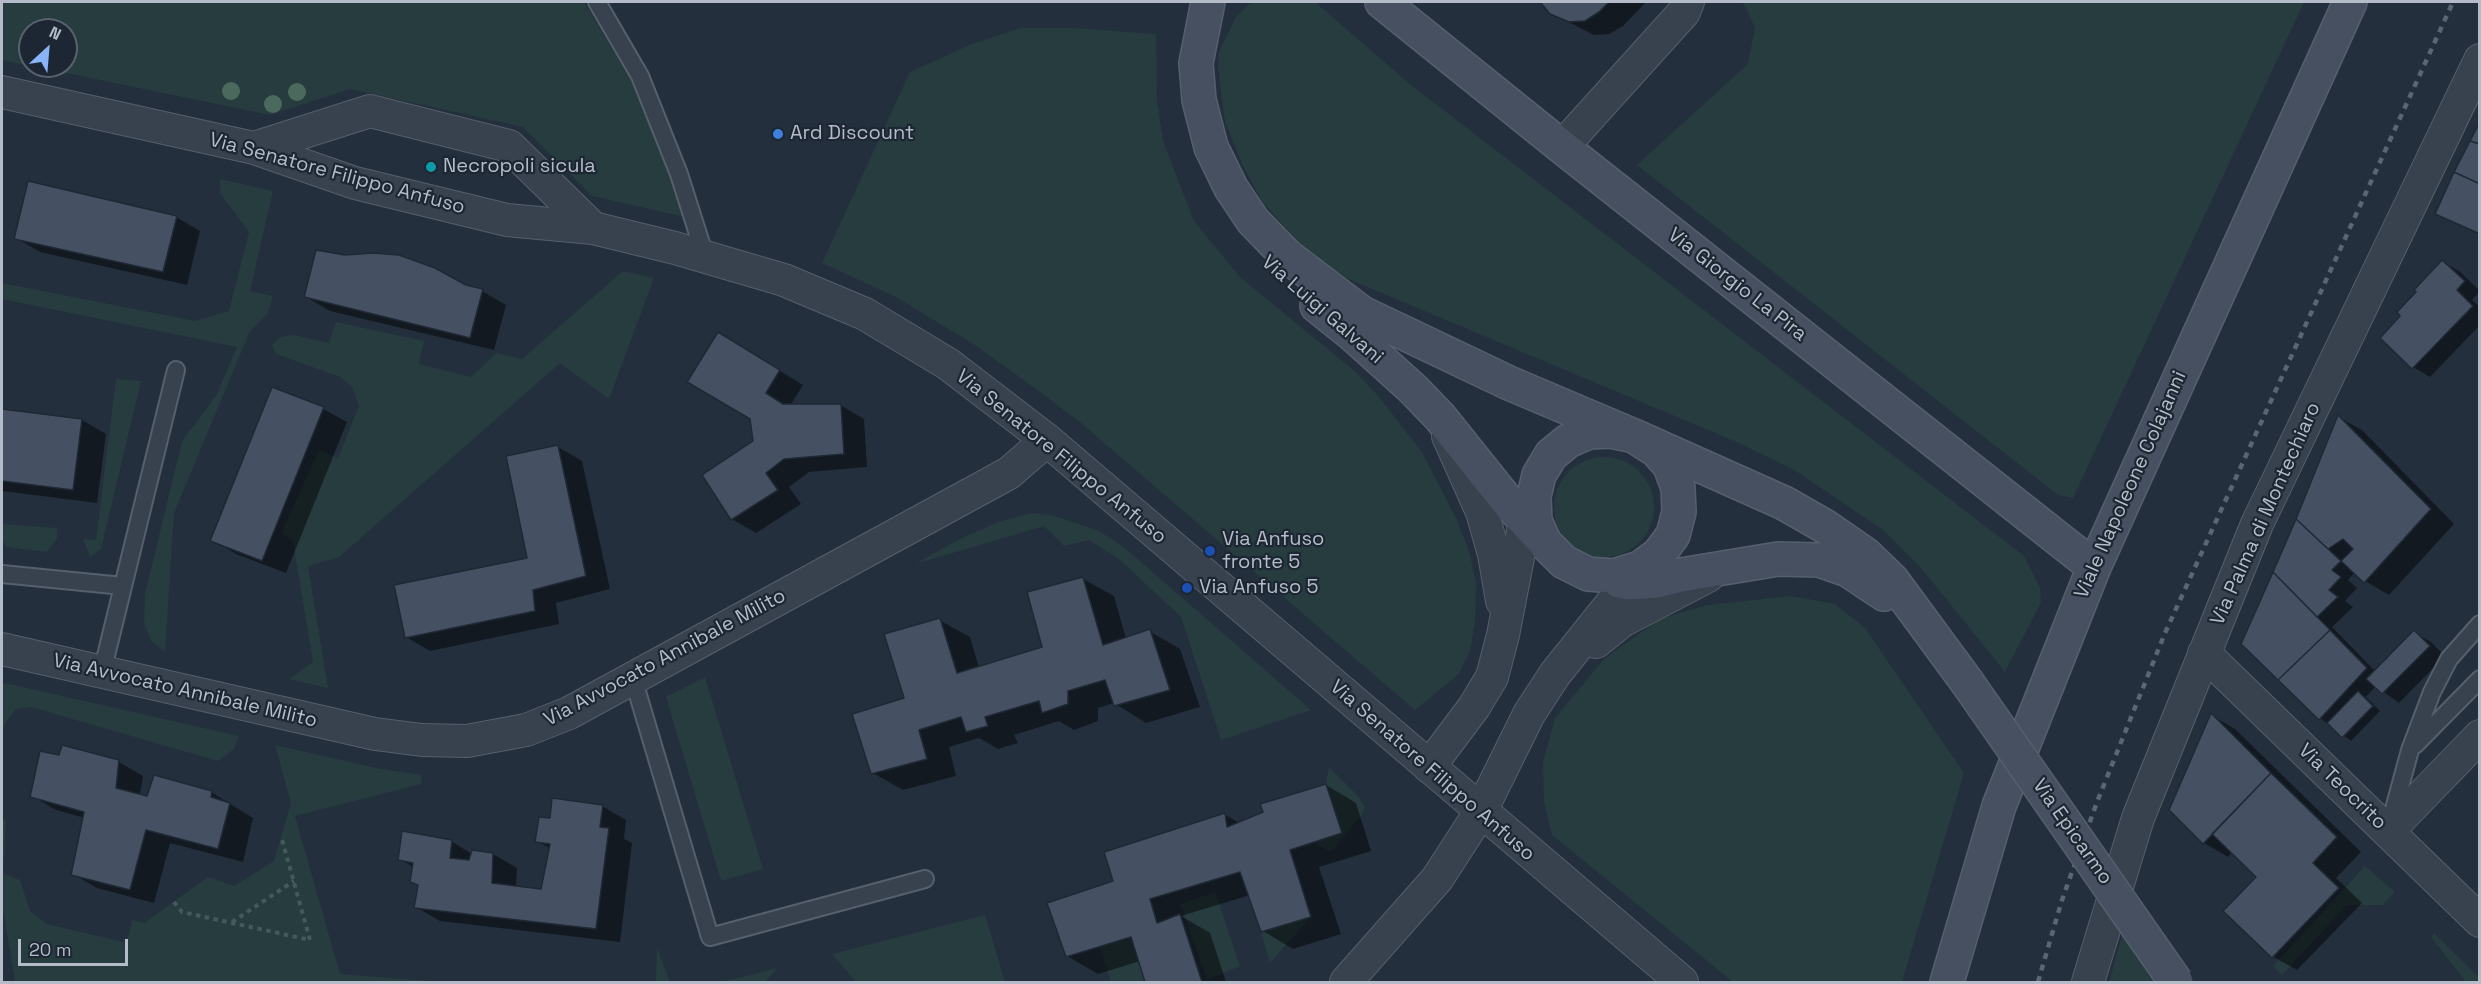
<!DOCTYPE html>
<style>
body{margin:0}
#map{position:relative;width:2481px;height:984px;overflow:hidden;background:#242f3e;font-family:"Space Grotesk",sans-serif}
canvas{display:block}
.frame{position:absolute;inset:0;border:3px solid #b4bcc9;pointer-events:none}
.north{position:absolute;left:18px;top:18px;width:60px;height:60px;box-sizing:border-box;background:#1d2633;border:2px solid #59626f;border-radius:50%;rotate:26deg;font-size:16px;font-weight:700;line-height:24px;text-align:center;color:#b4bcc9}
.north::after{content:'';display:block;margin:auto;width:21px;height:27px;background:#8ab4f8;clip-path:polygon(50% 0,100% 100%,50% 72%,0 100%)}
.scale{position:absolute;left:18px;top:939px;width:110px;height:27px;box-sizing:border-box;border:3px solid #b4bcc9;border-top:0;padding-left:8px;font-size:18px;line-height:21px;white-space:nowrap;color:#b4bcc9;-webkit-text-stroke:4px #1d2633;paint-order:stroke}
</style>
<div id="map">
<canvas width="2481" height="984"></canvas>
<div class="frame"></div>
<div class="north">N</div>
<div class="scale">20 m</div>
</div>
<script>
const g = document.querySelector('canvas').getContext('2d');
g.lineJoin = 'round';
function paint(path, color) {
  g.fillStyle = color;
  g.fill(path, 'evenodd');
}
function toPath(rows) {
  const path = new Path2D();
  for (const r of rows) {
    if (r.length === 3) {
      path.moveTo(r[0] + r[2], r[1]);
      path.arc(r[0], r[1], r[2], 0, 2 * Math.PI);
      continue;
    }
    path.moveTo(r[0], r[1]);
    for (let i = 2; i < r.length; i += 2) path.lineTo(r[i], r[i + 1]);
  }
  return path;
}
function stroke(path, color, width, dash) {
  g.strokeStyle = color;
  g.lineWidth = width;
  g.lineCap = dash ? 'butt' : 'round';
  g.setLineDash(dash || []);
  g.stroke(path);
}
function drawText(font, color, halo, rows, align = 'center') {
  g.font = font + ' "Space Grotesk",sans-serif';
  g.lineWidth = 4.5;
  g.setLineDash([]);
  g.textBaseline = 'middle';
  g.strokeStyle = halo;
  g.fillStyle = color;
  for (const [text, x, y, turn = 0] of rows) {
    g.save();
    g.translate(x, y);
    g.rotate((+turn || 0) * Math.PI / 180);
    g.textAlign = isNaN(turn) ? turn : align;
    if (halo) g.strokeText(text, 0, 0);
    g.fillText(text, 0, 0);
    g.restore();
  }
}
paint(toPath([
 [2,2,584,2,633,83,666,161,685,217,592,196,523,127,350,89,270,115,32,66,66,66,66,30,30,30,30,66,2,60],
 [1256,2,1315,2,1411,85,2024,556,2040,588,2041,602,2005,672,1922,569,1883,530,1796,471,1739,443,1353,281,1327,267,1302,247,1262,201,1244,168,1225,122,1218,68,1219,52,1236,17,1248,5],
 [1743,2,2304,2,2073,498,2058,495,1637,165,1748,64,1755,28],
 [1020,28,1073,28,1156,34,1157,100,1163,141,1194,221,1240,277,1357,373,1379,397,1422,452,1457,520,1470,554,1476,584,1475,622,1470,651,1459,674,1415,710,1081,423,1036,389,975,345,896,297,822,263,910,72,972,44],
 [220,179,273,191,250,291,273,296,268,313,250,331,174,513,165,652,151,641,144,623,145,594,182,441,216,396,237,347,2,299,2,283,195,321,229,311,249,232,220,193],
 [623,271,654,278,609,399,560,363,339,557,308,566,328,688,289,679,313,662,293,542,281,533,319,450,338,458,359,406,352,387,340,377,276,354,272,345,280,337,294,335,329,343,336,322,424,341,419,364,471,377,496,353,522,359],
 [116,379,141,381,101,549,90,557,83,539,96,540],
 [1604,507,50],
 [1032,513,1051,515,1099,531,1125,548,1311,710,1221,740,1181,617,1119,559,1089,540,1064,546,1044,526,915,564,958,540,998,522],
 [2,524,57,528,57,538,47,552,6,547,2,539],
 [1791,596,1835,604,1865,628,1964,773,1902,982,1733,982,1552,835,1544,801,1543,762,1555,718,1604,659,1660,619,1707,605],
 [705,677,763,869,721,881,666,697],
 [5,683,239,736,234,749,218,761,31,707,16,709,4,725,2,735,2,684],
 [275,745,381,769,422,775,421,784,295,816,340,974,442,982,15,982,2,903,2,820,6,819,3,873,20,880,30,911,47,924,127,943,132,920,144,923,208,877,234,886,274,861,291,803],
 [1329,767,1358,796,1365,807,1361,816,1331,852,1313,842,1342,833,1326,784],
 [2365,866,2395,892,2383,905,2347,905,2282,975,2273,966],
 [1215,892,1240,966,1207,980,1180,904],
 [2133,896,2193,982,2109,982],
 [985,915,1005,982,856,982,832,954],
 [1311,917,1270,963,1261,932],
 [2434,933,2479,978,2479,982,2466,982,2431,937],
 [1131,937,1145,982,1111,982,1100,947],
 [657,947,670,982,656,982],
 [777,968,765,982,722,982]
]), '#263c3f');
paint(toPath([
 [1542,2,1646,2,1623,26,1609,34,1594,35,1551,13],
 [2480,126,2480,235,2437,214],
 [176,217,200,231,187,285,40,252,16,238],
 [2442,262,2459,271,2480,291,2472,300,2480,307,2480,325,2430,377,2413,367,2403,316],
 [466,286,482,291,506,305,494,350,330,311,306,297],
 [743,348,803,385,790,406,840,405,864,419,867,467,809,472,789,487,801,504,756,533,732,519,754,441],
 [323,409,347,422,286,573,236,554,212,540],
 [2,411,82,420,106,434,97,503,2,491],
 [2338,417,2362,430,2454,524,2389,595,2365,581,2355,572,2348,580,2357,588,2345,601,2353,607,2332,627,2375,671,2414,632,2431,642,2445,656,2399,703,2376,686,2366,697,2380,711,2351,741,2320,718,2298,519],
 [558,447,582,461,610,589,556,603,559,624,430,651,406,637,529,559],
 [1083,579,1114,596,1126,639,1149,631,1180,649,1200,707,1146,723,1114,703,1098,708,1098,721,1074,730,1059,721,1014,735,1018,743,998,749,979,738,949,747,956,776,903,790,873,773,939,620,970,637,979,668,1044,648],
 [2211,715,2235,729,2361,852,2336,878,2362,903,2297,970,2272,956,2258,877,2232,852,2228,857,2204,843,2171,810],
 [60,757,119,762,143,776,140,795,148,797,211,792,253,818,243,862,170,843,154,903,97,888,73,874,85,818,56,810,32,796],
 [1326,785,1356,803,1371,851,1319,867,1341,934,1293,949,1263,931,1250,895,1181,916,1210,933,1226,982,1147,982,1140,961,1098,974,1067,956,1115,882,1225,815,1240,823],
 [602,806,626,820,624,839,632,843,620,942,440,921,416,907,420,886,413,867,400,859,451,841,472,854,473,851,493,854,517,868,516,887,543,891,551,849,537,841,551,820]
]), '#0007');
const building = toPath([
 [1540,2,1609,2,1599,12,1585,21,1569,22,1550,14,1540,2],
 [2480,122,2480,144,2470,141,2480,122],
 [2470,141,2480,144,2480,184,2454,172,2470,141],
 [2454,172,2480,184,2480,234,2435,214,2454,172],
 [28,181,177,216,163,272,14,239,28,181],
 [316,250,345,255,373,253,399,255,435,268,466,285,483,289,470,338,304,297,316,250],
 [2442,260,2465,281,2457,290,2473,306,2412,369,2380,338,2400,316,2397,312,2416,292,2414,290,2442,260],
 [718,332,780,370,766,393,783,404,841,404,844,454,784,459,766,473,778,490,731,520,702,475,753,441,750,419,687,382,718,332],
 [272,387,324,407,262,561,210,541,272,387],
 [2,409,82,419,73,490,2,481,2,409],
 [2338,415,2431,509,2364,583,2341,561,2353,549,2343,539,2328,549,2296,519,2338,415],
 [558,445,586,576,533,590,535,611,405,638,394,585,527,558,506,456,558,445],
 [2296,519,2341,561,2332,570,2341,577,2329,590,2338,597,2317,617,2273,572,2296,519],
 [2273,572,2330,630,2278,680,2241,644,2273,572],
 [1083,577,1103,645,1150,629,1170,690,1114,706,1105,680,1068,691,1068,704,1042,713,1039,701,985,717,988,726,966,732,961,717,919,730,927,759,871,774,852,714,904,698,884,634,940,618,957,673,1042,647,1027,592,1083,577],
 [2330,630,2367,668,2319,720,2278,680,2330,630],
 [2414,630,2430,646,2382,694,2366,679,2414,630],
 [2358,691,2373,706,2342,738,2327,723,2358,691],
 [2211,713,2271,773,2203,844,2169,810,2211,713],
 [62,745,119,760,116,788,147,796,154,775,212,791,211,797,230,803,218,849,146,830,130,890,71,875,84,812,30,797,40,751,59,755,62,745],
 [2271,773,2337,837,2313,863,2339,888,2272,958,2223,911,2256,877,2212,834,2271,773],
 [1326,784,1342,833,1290,850,1311,917,1261,932,1240,872,1150,899,1157,923,1180,914,1202,982,1145,982,1131,937,1066,957,1047,903,1113,881,1104,852,1225,813,1227,827,1263,812,1260,804,1326,784],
 [552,798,603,805,600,827,609,828,596,929,414,908,418,885,410,882,413,863,398,860,402,831,452,840,450,858,469,860,472,850,493,853,492,883,541,889,550,844,535,842,539,817,550,818,552,798]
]);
paint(building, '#455162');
stroke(building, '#1f2835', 1.5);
const lane = toPath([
 [597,2,640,76,679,174,705,256],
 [2,574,123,586],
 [102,672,176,370],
 [633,678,710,937,925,879],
 [2415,745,2480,679],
 [2391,820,2410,750,2432,692,2449,659,2480,624]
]);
const street = toPath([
 [2,92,254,148,355,183,507,220,593,228,675,248,784,280,865,314,948,364,1047,440,1682,982],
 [1562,147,1684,12,1688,2],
 [254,148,370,111,509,146,593,228],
 [1448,436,1482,512,1494,554,1502,601],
 [1596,642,1622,621,1708,576],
 [2,649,375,734,422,740,467,741,526,730,569,713,1009,473,1047,440],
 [2204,653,2480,921],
 [1429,767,1474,707,1492,677,1503,635,1525,521,1533,499],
 [2388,831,2480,736],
 [1346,982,1437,879,1481,811,1529,714,1555,674,1640,568],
 [2088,982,2138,818,2257,524,2480,60]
]);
const secondary = toPath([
 [1208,2,1196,63,1199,100,1211,147,1231,188,1253,221,1287,256,1362,313,1509,383,1634,436,1656,450,1670,466,1678,488,1679,512,1673,535,1659,554,1640,568,1614,576,1588,574,1564,562,1545,543,1535,521,1534,496,1539,475,1551,455,1568,441,1589,432,1610,431,1634,436,1784,503,1826,527,1865,554,1892,580,1967,682],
 [1382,2,1562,147,2094,567],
 [1317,306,1352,334,1413,389,1440,417,1508,502,1541,538],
 [1619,581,1628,583,1657,581,1681,575,1778,559,1819,560,1848,570,1884,594],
 [1947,982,1999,806,2094,567,2350,2]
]);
stroke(lane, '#565f6c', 20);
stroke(street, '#565f6c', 34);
stroke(secondary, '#565f6c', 36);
stroke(toPath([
 [174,902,182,912,310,940,281,836],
 [232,922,294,881]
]), '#44595c', 4, [4.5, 4.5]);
stroke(lane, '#38414e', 16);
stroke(street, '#38414e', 32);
stroke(secondary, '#465061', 33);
stroke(toPath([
 [2038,982,2062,900,2097,802,2165,633,2453,2]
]), '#5a6575', 4.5, [6, 6]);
const secondaryBridge = toPath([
 [1967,682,2176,982]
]);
stroke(secondaryBridge, '#565f6c', 36, []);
stroke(secondaryBridge, '#465061', 33);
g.fillStyle = '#4b6a5d';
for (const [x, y] of [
 [231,91],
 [297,92],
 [273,104]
]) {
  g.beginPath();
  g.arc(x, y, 9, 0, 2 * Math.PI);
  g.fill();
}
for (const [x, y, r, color] of [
 [778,134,6,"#3f7fe0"],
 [431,167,6,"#0f9aa8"],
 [1210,551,6,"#1a4fb4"],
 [1187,588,6,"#1a4fb4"]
]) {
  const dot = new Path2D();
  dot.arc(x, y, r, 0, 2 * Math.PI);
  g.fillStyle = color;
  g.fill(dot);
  stroke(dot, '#1d2633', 2);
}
drawText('20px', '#b4bcc9', '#1d2633', [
 ["Ard Discount",790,134],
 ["Necropoli sicula",443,167],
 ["Via Anfuso",1222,540],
 ["fronte 5",1222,563],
 ["Via Anfuso 5",1199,588]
], 'left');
drawText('20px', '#b4bcc9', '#1d2633', [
 ["Via Senatore Filippo Anfuso",337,174,15],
 ["Via Giorgio La Pira",1737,285,38],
 ["Via Luigi Galvani",1322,310,41],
 ["Via Senatore Filippo Anfuso",1061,457,39],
 ["Viale Napoleone Colajanni",2131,485,-66],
 ["Via Palma di Montechiaro",2266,514,-66],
 ["Via Avvocato Annibale Milito",665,658,-28],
 ["Via Avvocato Annibale Milito",185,691,13],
 ["Via Senatore Filippo Anfuso",1432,771,41],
 ["Via Teocrito",2342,787,44],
 ["Via Epicarmo",2072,832,55]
]);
</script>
